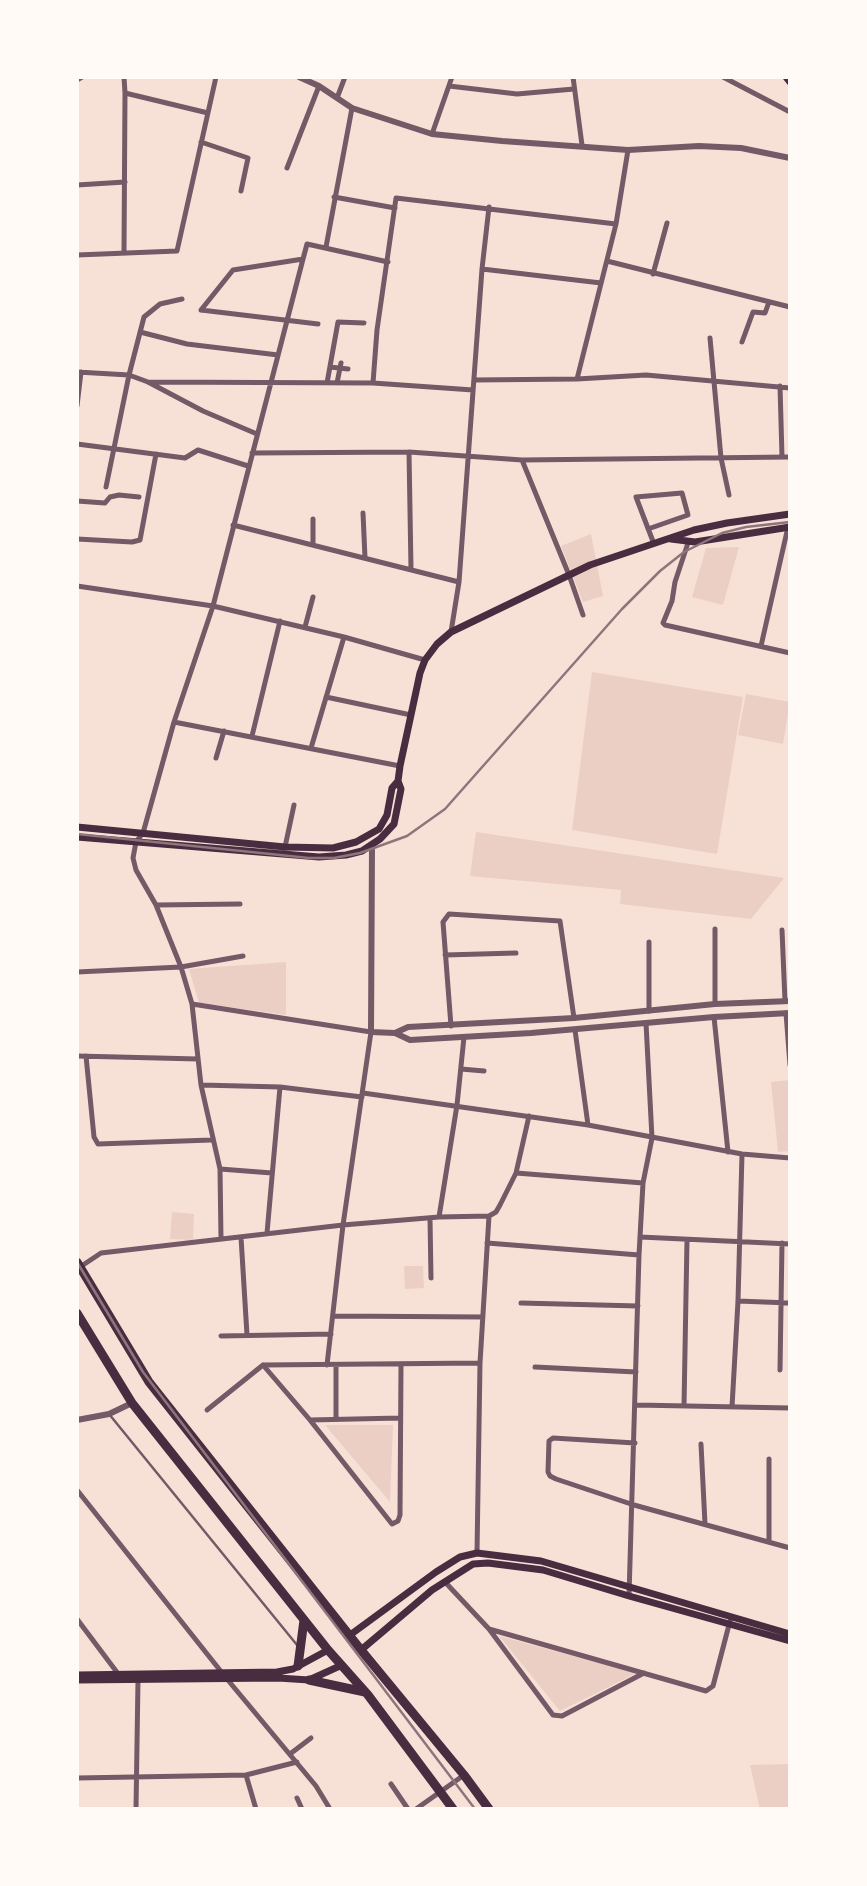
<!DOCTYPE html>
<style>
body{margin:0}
#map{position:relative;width:867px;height:1886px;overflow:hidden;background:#f7e1d7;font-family:"Open Sans",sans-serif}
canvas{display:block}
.frame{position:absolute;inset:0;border:79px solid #fffaf5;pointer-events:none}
</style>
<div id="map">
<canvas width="867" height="1886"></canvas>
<div class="frame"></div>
</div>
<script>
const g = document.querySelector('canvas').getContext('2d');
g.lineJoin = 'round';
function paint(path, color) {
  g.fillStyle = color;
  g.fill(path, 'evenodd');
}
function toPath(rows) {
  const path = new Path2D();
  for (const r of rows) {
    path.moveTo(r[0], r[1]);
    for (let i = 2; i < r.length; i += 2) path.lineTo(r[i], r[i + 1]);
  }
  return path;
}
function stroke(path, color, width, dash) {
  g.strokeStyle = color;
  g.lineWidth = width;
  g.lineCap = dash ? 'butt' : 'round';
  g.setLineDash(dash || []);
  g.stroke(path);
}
paint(toPath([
 [591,534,603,596,583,602,561,546],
 [739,547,723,605,692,597,706,548],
 [592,672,743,697,717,854,572,830],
 [746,694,790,702,783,744,738,735],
 [476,832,784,878,751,919,620,904,621,890,470,876],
 [286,962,286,1015,199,1003,189,969],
 [790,1080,790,1151,778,1152,771,1082],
 [172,1212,194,1214,193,1240,170,1239],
 [404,1266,423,1266,424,1288,405,1289],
 [325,1425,393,1425,390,1502],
 [499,1636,637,1673,560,1711],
 [790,1764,790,1809,760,1809,750,1765]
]), '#ebcfc5');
stroke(toPath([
 [109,1414,297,1645]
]), '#755966', 2.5);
stroke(toPath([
 [124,77,125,93,208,113],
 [573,77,582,145],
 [723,77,790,112],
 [77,80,82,77],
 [449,86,517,94,574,89],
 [337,98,345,77],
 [432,134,452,77],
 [201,142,248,158,241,191],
 [287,168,319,86],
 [77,185,125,182],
 [334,197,395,208],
 [326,247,352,108],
 [124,252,125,93],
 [77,255,177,251,216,77],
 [607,261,790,307],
 [482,269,601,283],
 [653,274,667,223],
 [201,310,233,270,303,259,307,244,388,262],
 [201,310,318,324],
 [140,332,187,344,278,355],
 [710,338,721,458,729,495],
 [742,342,753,312,765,313,769,302],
 [330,367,348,369],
 [77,372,129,375,148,382,203,411,257,434],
 [577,379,616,224,628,150],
 [474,380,577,379,646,375,790,388],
 [148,382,373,383,473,390],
 [327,383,338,322,364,323],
 [337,383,341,363],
 [373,383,377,330,396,198,616,224],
 [780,386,782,457],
 [77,406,81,372],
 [77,444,185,458,198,450,248,466],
 [409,452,411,569],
 [252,453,409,452,522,460,790,457],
 [522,460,569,575,583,615],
 [106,487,129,375,144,317,160,304,182,299],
 [77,501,105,503,110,497,119,495,139,497],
 [363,513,365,558],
 [313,519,313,545],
 [233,525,459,582],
 [648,529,688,515,682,493,636,497,654,544],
 [77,539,132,542,140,540,156,454],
 [688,543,675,582,672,601,663,623,665,625,790,653],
 [77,586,213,606,344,637,425,660],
 [305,627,313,597],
 [451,632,459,582,482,269,489,207],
 [761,646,788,527],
 [326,697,411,715],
 [174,722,400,766],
 [252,736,280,621],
 [311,748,344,637],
 [216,758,224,731],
 [285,847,294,805],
 [156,905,240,904],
 [715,929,715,1004],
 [782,930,785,1001],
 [649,942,649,1011],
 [445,955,516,953],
 [77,972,181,967,243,956],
 [192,1004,371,1032,343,1225,327,1365],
 [786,1013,790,1065],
 [714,1017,728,1152],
 [451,1026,443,922,449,914,560,921,574,1018],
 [575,1030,588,1125],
 [77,1056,198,1059],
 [86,1056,94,1137,98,1144,211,1140],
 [461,1069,484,1071],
 [201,1085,280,1087,362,1097],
 [363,1093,588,1125,742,1154,790,1158],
 [529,1116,516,1173,643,1183,639,1255,629,1596],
 [220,1169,272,1173],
 [643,1183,652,1138,646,1023],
 [489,1216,496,1212,500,1205,516,1173],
 [439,1217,457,1105,464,1037],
 [430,1218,431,1278],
 [267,1233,280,1087],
 [241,1237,247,1335],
 [640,1237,790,1244],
 [221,1239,220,1169,201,1085,192,1004,181,967,156,905,136,870,133,858,136,842,143,833,174,722,213,606,303,259],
 [487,1243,639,1255],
 [80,1267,101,1253,343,1225,439,1217,489,1216,480,1363,477,1553],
 [738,1301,790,1303],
 [521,1303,638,1306],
 [333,1316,483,1317],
 [221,1336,331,1334],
 [263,1365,310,1420,392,1524,398,1521,400,1515,401,1365],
 [535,1367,636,1372],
 [780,1370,782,1243],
 [636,1405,790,1408],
 [684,1406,687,1240],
 [732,1407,738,1301,742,1154],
 [207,1410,263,1365,480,1363],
 [336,1419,336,1365],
 [310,1420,400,1418],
 [635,1443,553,1438,549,1441,548,1472,550,1476,556,1479,634,1505,790,1548],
 [701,1444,705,1524],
 [769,1459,769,1542],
 [77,1490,223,1674],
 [445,1582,489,1629,553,1715,562,1716,644,1673],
 [77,1619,119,1675],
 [489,1629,706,1691,713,1686,730,1621],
 [227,1679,316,1786,330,1809],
 [290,1754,311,1738],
 [246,1775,256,1809],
 [77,1778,246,1775,297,1762],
 [391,1784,408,1809],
 [297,1798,302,1809],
 [136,1809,138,1680],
 [416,1809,464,1775]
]), '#755966', 5);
stroke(toPath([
 [299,77,319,86,352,108,432,134,502,141,628,150,699,146,741,148,790,158],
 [372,846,371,1032,395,1033,410,1040,531,1033,714,1017,790,1013],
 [395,1033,408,1027,574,1018,715,1004,790,1001],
 [77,1420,109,1414,132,1403]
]), '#755966', 6);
stroke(toPath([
 [786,77,790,82],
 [671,539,695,542,790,527],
 [77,827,285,847,333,848,356,842,379,829,387,815,392,788,398,781],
 [77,837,319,857,346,855,362,851,380,839,394,824,401,789,398,781,400,766,420,673,425,660,437,644,451,632,590,565,694,530,727,523,790,514],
 [350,1635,436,1572,460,1557,477,1553,541,1561,790,1634],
 [361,1650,432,1590,473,1564,488,1563,543,1570,629,1596,790,1641],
 [77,1675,277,1672,293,1669,328,1650],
 [77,1680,278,1678,309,1680,342,1665]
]), '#4a2c40', 7);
stroke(toPath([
 [77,1262,149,1382,361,1650,464,1775,489,1809],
 [77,1313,132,1403,328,1650,368,1695,453,1809],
 [298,1666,304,1620],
 [309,1680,365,1692]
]), '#4a2c40', 9);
stroke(toPath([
 [77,834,309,858,334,858,360,853,407,836,445,809,622,609,660,571,684,552,722,533,746,527,790,522],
 [77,1262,143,1372,475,1809]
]), '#8f747c', 2.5);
</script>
